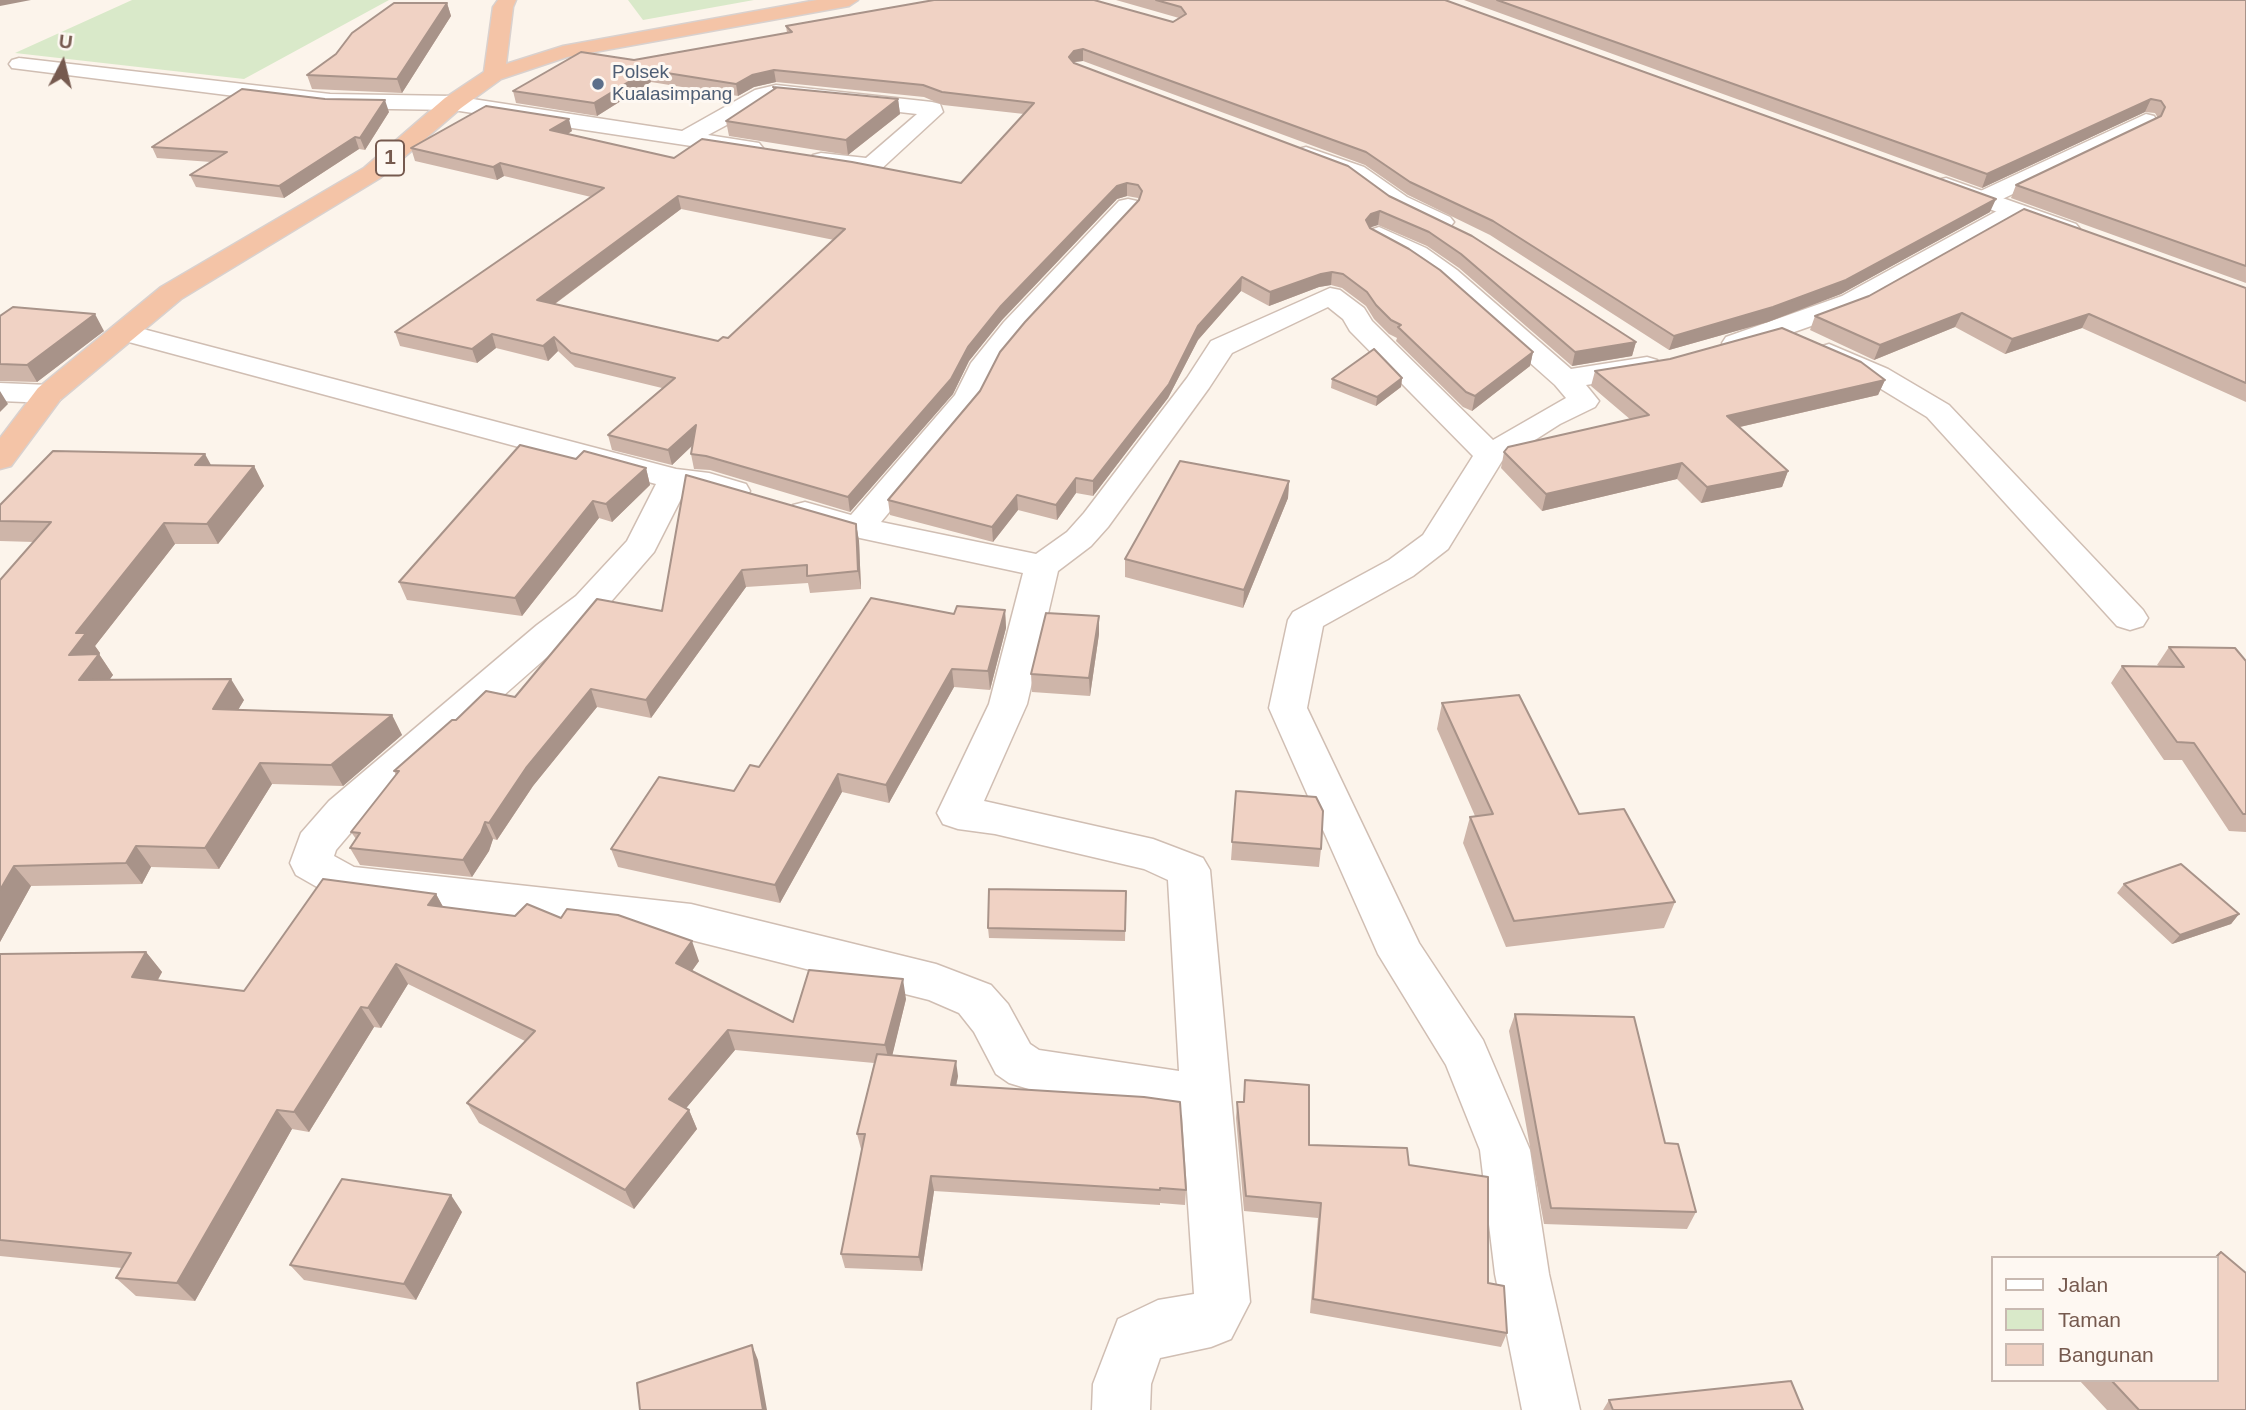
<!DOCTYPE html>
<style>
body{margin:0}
#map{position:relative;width:2246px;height:1410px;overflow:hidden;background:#fcf4eb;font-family:Helvetica,sans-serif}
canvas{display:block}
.legend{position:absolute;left:1991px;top:1256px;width:228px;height:126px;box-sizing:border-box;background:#fef8f2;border:2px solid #c8b9b1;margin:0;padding:9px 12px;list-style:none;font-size:21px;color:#765a4f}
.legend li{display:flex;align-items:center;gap:14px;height:35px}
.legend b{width:35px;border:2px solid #c8b9b1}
.north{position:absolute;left:28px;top:28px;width:70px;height:70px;-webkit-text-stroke:5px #fef8f2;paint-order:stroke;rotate:7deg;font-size:19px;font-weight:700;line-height:28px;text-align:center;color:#765a4f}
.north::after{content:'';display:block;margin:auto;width:24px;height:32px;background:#765a4f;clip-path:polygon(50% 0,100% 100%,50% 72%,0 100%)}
</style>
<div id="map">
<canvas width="2246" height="1410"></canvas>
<ul class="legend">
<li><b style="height:9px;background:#fff"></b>Jalan</li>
<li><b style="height:19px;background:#d9e9c9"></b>Taman</li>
<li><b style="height:19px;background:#f0d2c4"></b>Bangunan</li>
</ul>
<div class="north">U</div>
</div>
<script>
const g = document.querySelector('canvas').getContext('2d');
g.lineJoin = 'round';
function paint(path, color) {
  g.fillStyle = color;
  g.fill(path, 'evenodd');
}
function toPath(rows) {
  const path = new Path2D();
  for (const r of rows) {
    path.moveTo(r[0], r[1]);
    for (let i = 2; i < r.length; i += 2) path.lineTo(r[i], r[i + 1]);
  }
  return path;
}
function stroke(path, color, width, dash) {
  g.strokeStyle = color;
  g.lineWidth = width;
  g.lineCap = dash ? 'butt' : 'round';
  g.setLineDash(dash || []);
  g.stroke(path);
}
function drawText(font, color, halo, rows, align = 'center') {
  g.font = font + ' Helvetica,sans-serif';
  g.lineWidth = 6;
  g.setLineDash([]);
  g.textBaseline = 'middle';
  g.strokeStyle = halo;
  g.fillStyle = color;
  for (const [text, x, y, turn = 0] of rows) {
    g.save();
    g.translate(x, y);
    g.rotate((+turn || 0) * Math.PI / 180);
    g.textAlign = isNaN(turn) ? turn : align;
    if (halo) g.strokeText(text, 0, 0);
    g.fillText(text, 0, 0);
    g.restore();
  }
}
paint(toPath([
 [132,0,389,0,244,79,15,53],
 [628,0,754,0,643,20]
]), '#d9e9c9');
const minor = toPath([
 [19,58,330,94,453,96,682,131,755,90,776,85,932,102,940,104,943,112,879,171,871,173,821,167,813,165,809,160,813,155,821,153,866,158,917,114,777,98,708,135,759,143,763,148,759,153,751,155,453,110,330,108,12,68,9,64,12,60,19,58],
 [2146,114,2154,116,2157,121,2154,126,1992,204,1983,206,1974,204,1971,199,1974,194,2146,114],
 [1306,147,1364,167,1407,197,1450,217,1454,222,1450,227,1441,230,1389,207,1348,177,1298,159,1294,154,1298,149,1306,147],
 [1128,199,1137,201,1140,206,1137,211,1024,334,999,365,979,404,881,522,1036,554,1067,532,1084,513,1187,378,1211,341,1330,288,1340,290,1364,308,1372,321,1493,440,1566,398,1555,385,1439,282,1408,260,1370,240,1366,235,1370,230,1379,227,1426,248,1457,270,1571,369,1647,357,1657,360,1662,366,1657,372,1647,375,1586,385,1599,401,1595,407,1560,424,1502,461,1448,549,1413,576,1323,626,1307,708,1419,943,1483,1040,1530,1150,1549,1274,1580,1410,1522,1410,1495,1274,1480,1150,1446,1065,1378,954,1269,708,1288,620,1293,612,1389,560,1423,535,1473,456,1350,331,1343,319,1328,307,1232,353,1209,388,1108,527,1091,546,1058,571,1027,704,984,801,1153,839,1203,858,1210,870,1250,1302,1231,1339,1211,1347,1160,1358,1151,1384,1150,1410,1092,1410,1093,1384,1118,1319,1158,1300,1194,1294,1182,1115,1055,1097,1009,1083,996,1074,974,1032,959,1013,929,1000,691,940,346,900,331,895,296,875,290,863,301,833,329,801,537,625,576,596,627,541,656,484,114,338,110,332,114,326,124,324,676,469,709,473,746,484,750,491,746,498,734,501,686,489,654,552,602,612,563,643,359,823,336,850,334,856,354,867,691,904,936,964,991,985,1008,1004,1030,1044,1039,1050,1179,1071,1168,880,1144,869,995,834,958,829,943,824,937,813,989,704,1023,573,846,535,793,519,788,512,793,505,805,502,851,515,955,395,971,363,1004,322,1119,201,1128,199],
 [2015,204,2024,206,2027,211,2024,216,1862,308,1746,349,1736,352,1726,349,1722,343,1726,337,1842,296,2006,206,2015,204],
 [1829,344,1888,369,1949,405,2143,610,2148,618,2143,626,2130,630,2117,626,1927,417,1868,381,1819,359,1815,353,1819,347,1829,344],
 [0,383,49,385,60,388,64,394,60,400,49,403,0,401,0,383]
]);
const tertiary = toPath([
 [1946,178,2076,224,2080,229,2076,234,2067,237,2058,234,1937,190,1934,185,1937,180,1946,178]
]);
const trunk = toPath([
 [498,0,516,0,513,7,506,64,563,46,817,0,858,0,849,6,567,57,501,79,461,108,380,178,181,299,60,400,11,466,0,469,0,438,38,388,161,287,364,168,445,98,484,72,493,7,498,0]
]);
stroke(minor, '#d0beb3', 3);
stroke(tertiary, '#d0beb3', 3);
stroke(trunk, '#d9d1ce', 3);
paint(minor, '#fff');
paint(tertiary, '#fff');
paint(trunk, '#f4c4a7');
paint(toPath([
 [1116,0,1445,0,1990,212,1841,294,1768,322,1669,350,1490,235,1408,195,1365,165,1083,61,1074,62,1074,63,1389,196,1636,342,1632,356,1572,366,1459,268,1427,246,1378,225,1369,227,1533,352,1530,366,1472,411,1463,407,1396,341,1397,338,1389,334,1374,319,1366,306,1342,288,1331,285,1319,287,1269,306,1241,291,1198,340,1168,398,1093,496,1076,493,1057,520,1018,510,993,542,890,515,888,500,1139,200,1138,198,1127,196,1117,199,1002,320,969,361,953,394,850,512,710,470,694,469,691,454,692,446,672,465,612,450,608,435,662,388,575,367,558,351,548,361,496,348,477,363,400,346,395,332,591,197,504,176,497,180,415,161,411,148,572,131,568,134,674,158,961,183,1024,114,943,105,924,97,776,82,754,87,738,96,651,82,597,116,516,103,513,91,634,60,787,33,786,26,1173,22,1179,18],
 [681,209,834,240,728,338,718,341,555,304],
 [1464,0,2246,0,2246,283,2011,198,2016,185,2158,118,2155,113,2145,112,1982,188],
 [447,3,451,16,402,93,312,89,307,75],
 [773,87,898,99,900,114,848,155,729,136,726,121,773,90],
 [389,112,365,150,359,149,284,198,196,187,190,175,211,162,157,158,152,147],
 [2246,288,2246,402,2082,328,2005,354,1955,327,1874,360,1810,330,1815,316],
 [0,316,104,331,37,382,0,381],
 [1595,371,1885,380,1878,395,1740,427,1788,471,1782,487,1701,503,1677,479,1542,511,1501,468,1504,452,1631,420,1591,386],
 [1402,378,1401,387,1376,406,1331,388,1332,379],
 [576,459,646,468,650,485,612,522,599,518,522,616,407,600,399,582],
 [211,465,254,466,264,486,218,544,175,544,95,646,100,653,99,654,113,675,109,680,244,700,238,710,392,715,402,735,343,786,272,784,219,869,151,867,142,884,31,886,0,942,0,580,34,542,0,541,0,505],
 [686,475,856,524,859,541,861,589,810,593,808,583,746,587,651,718,597,707,533,786,497,840,493,839,489,851,472,877,360,865,350,848,356,839,351,832,396,775,394,771,456,720,515,697,662,611],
 [1289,481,1288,498,1243,608,1125,577,1125,559],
 [1005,610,1006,628,990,690,954,687,889,803,842,792,780,903,618,867,611,849,734,791,759,767,954,614],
 [1099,634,1090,696,1032,692,1031,674],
 [2169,647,2246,661,2246,832,2229,831,2182,760,2164,760,2111,683,2122,666,2159,666,2157,665],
 [1442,703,1579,814,1675,902,1664,928,1506,947,1463,843,1470,817,1475,816,1437,729],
 [1236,791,1321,849,1319,867,1231,860],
 [2124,884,2239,914,2231,924,2172,944,2117,893],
 [1126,891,1125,941,989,938,988,928],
 [436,894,443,907,515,916,561,918,699,961,692,971,793,1022,906,999,892,1055,958,1076,956,1086,1186,1190,1185,1205,1160,1203,1160,1205,934,1191,922,1271,845,1268,841,1254,862,1149,861,1149,857,1134,874,1063,735,1050,686,1108,689,1110,697,1129,634,1209,479,1123,467,1103,525,1041,408,984,381,1028,374,1027,309,1132,292,1129,195,1301,136,1296,116,1278,122,1268,0,1256,0,954,146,952,162,972,158,980,244,991],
 [1515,1014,1696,1212,1687,1229,1544,1224,1509,1031],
 [1245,1080,1309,1145,1409,1165,1488,1283,1507,1333,1501,1347,1310,1313,1318,1218,1244,1211,1236,1118,1237,1102,1243,1102],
 [462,1212,416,1300,304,1280,290,1265],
 [2079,1380,2216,1380,2246,1410,2107,1410],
 [1609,1400,1803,1410,1603,1410]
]), '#ceb5a9');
paint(toPath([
 [0,0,31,0,0,6],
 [447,3,451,16,402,93,397,79],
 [1083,49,1083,61,1074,62,1069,69,1069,57,1074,51],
 [648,70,651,82,597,116,594,103],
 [774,70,776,82,754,87,738,96,736,84,752,75],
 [898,99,900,114,848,155,846,140],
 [2151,99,2145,112,1982,188,1987,174],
 [385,100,389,112,365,150,360,138],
 [569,119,572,131,553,143,550,130],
 [355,137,359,149,284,198,279,186],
 [500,163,504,176,497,180,493,167],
 [1127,183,1127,196,1117,199,1002,320,969,361,953,394,850,512,848,497,1001,306,1117,186],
 [678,196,681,209,541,314,537,300],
 [1996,199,1990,212,1841,294,1768,322,1669,350,1674,336],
 [1380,211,1378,225,1369,228,1366,220,1371,214],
 [1332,272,1331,285,1319,287,1269,306,1270,292,1321,274],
 [1242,277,1241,291,1198,340,1168,398,1093,496,1093,481,1198,326],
 [1962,313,1955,327,1874,360,1880,345],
 [95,314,104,331,37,382,27,365],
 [2089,314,2082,328,2005,354,2012,339],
 [492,334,496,348,477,363,472,349],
 [554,337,558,351,548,361,543,346],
 [1636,342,1632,356,1572,366,1575,352],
 [1533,352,1530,366,1472,411,1475,396],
 [1402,378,1401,387,1376,406,1377,397],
 [1885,380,1878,395,1722,431,1727,416],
 [0,391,8,404,0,412],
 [696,425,699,439,672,465,668,450],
 [205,454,216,474,195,465],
 [1682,463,1677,479,1542,511,1546,494],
 [254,466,264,486,218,544,207,524],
 [646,468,650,485,612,522,606,504],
 [1788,471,1782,487,1701,503,1707,487],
 [1076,478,1076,493,1057,520,1056,505],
 [1289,481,1288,498,1243,608,1244,590],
 [1017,495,1018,510,993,542,992,527],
 [593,501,599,518,522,616,515,598],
 [164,523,175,544,95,646,100,653,99,654,113,675,94,701,79,680,69,655,76,633],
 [856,524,859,541,861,589,858,571],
 [742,570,746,587,651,718,646,700],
 [1005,610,1006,628,990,690,988,671],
 [1099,616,1099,634,1090,696,1089,678],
 [952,669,954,687,889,803,886,785],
 [231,679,244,700,226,730,213,709],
 [591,689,597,707,533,786,497,840,489,823,526,768],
 [392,715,402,735,343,786,331,765],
 [260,763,272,784,219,869,205,848],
 [838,774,842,792,780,903,775,885],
 [485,822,493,839,489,851,472,877,463,860],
 [136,846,151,867,142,884,126,863],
 [14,866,31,886,0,942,0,890],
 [436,894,447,914,428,905],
 [2239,914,2231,924,2172,944,2180,935],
 [692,941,699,961,683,983,676,963],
 [146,952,162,972,148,997,132,977],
 [396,964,408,984,381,1028,368,1008],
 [903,979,906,999,890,1065,885,1045],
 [361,1007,374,1027,309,1132,294,1112],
 [728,1030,735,1050,677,1119,669,1099],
 [956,1061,958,1076,953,1101,951,1085],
 [277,1110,292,1129,195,1301,177,1283],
 [689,1110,697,1129,634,1209,625,1190],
 [931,1176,934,1191,922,1271,919,1257],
 [451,1195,462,1212,416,1300,404,1284],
 [752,1345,758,1360,767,1410,763,1410]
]), '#a89389');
const building = toPath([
 [934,0,1094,0,1173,22,1186,14,1181,7,1156,0,1445,0,1996,199,1846,280,1773,307,1674,336,1493,221,1410,182,1366,152,1083,49,1074,51,1069,57,1074,63,1348,166,1389,196,1472,236,1636,342,1575,352,1461,254,1429,232,1380,211,1371,214,1366,220,1370,228,1409,249,1440,270,1533,352,1475,396,1466,392,1398,327,1401,325,1391,320,1376,305,1367,292,1343,274,1332,272,1321,274,1270,292,1242,277,1198,326,1169,384,1093,481,1076,478,1056,505,1017,495,992,527,888,500,980,391,1000,352,1025,322,1139,200,1142,191,1138,185,1127,183,1117,186,1001,306,968,347,951,379,848,497,706,456,691,454,696,425,668,450,608,435,675,378,571,353,554,337,543,346,492,334,472,349,395,332,604,188,500,163,493,167,411,148,486,106,569,119,550,130,674,158,702,139,852,162,961,183,1034,103,942,92,923,85,774,70,752,75,736,84,648,70,594,103,513,91,581,52,634,60,792,32,786,26,934,0],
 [678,196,845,229,728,338,723,337,718,341,537,300,678,196],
 [1497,0,2246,0,2246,266,2016,185,2161,116,2165,107,2161,101,2151,99,1987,174,1497,0],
 [394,3,447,3,397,79,307,75,336,54,352,33,394,3],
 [773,87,898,99,846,140,726,121,776,88,773,87],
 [242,89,325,99,385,100,360,138,355,137,279,186,190,175,227,152,152,147,242,89],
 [2024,209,2246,288,2246,383,2089,314,2012,339,1962,313,1880,345,1815,316,1869,296,2024,209],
 [13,307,95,314,27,365,0,364,0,316,13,307],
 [1782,328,1861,362,1885,380,1727,416,1788,471,1707,487,1682,463,1546,494,1504,452,1508,447,1649,415,1595,371,1670,359,1782,328],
 [1374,349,1402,378,1377,397,1332,379,1374,349],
 [520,445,576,459,584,451,646,468,606,504,593,501,515,598,399,582,520,445],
 [53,451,205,454,195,465,254,466,207,524,164,523,76,633,86,633,69,655,99,654,79,680,231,679,213,709,392,715,331,765,260,763,205,848,136,846,126,863,14,866,0,890,0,580,51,522,0,521,0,505,53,451],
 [1180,461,1289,481,1244,590,1125,559,1180,461],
 [686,475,856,524,858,571,807,576,807,565,742,570,646,700,591,689,526,768,489,823,485,822,481,833,463,860,350,848,360,833,351,832,399,771,394,771,452,720,456,720,486,691,515,697,597,599,662,611,686,475],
 [871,598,954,614,957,606,1005,610,988,671,952,669,886,785,838,774,775,885,611,849,659,777,734,791,750,765,759,767,871,598],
 [1046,613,1099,616,1089,678,1031,674,1046,613],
 [2169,647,2235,648,2246,661,2246,814,2243,814,2194,743,2177,742,2122,666,2184,667,2169,647],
 [1519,695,1579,814,1624,809,1675,902,1514,921,1470,817,1493,814,1442,703,1519,695],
 [1236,791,1316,797,1323,811,1321,849,1232,842,1236,791],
 [2181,864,2239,914,2180,935,2124,884,2181,864],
 [323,879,436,894,428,905,515,916,527,904,561,918,567,909,618,915,692,941,676,963,793,1022,809,970,903,979,885,1045,728,1030,669,1099,689,1110,625,1190,467,1103,535,1031,396,964,368,1008,361,1007,294,1112,277,1110,177,1283,116,1278,131,1253,0,1240,0,954,146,952,132,977,244,991,323,879],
 [989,889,1126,891,1125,931,988,928,989,889],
 [1515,1014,1634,1017,1665,1143,1678,1144,1696,1212,1551,1208,1515,1014],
 [877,1054,956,1061,951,1085,1144,1097,1180,1102,1186,1190,1160,1188,1160,1190,931,1176,919,1257,841,1254,865,1134,857,1134,877,1054],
 [1245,1080,1309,1085,1309,1145,1407,1148,1409,1165,1488,1177,1488,1283,1504,1286,1507,1333,1313,1299,1321,1203,1246,1196,1237,1102,1244,1102,1245,1080],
 [342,1179,451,1195,404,1284,290,1265,342,1179],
 [2221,1252,2246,1273,2246,1410,2139,1410,2111,1380,2216,1380,2216,1258,2215,1258,2221,1252],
 [752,1345,763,1410,640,1410,637,1383,752,1345],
 [1791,1381,1803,1410,1613,1410,1609,1400,1791,1381]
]);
paint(building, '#f0d2c4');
stroke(building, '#a89389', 2);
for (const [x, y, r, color] of [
 [598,84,7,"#5c6f8a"]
]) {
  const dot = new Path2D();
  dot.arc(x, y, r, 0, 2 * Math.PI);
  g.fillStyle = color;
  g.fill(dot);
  stroke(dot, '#fef8f2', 2.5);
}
drawText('19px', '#4e5e75', '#fef8f2', [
 ["Polsek",612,73],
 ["Kualasimpang",612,95]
], 'left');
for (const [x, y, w] of [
 [390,158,28]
]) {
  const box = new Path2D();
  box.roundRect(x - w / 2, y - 17.5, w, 35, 5);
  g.fillStyle = '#fef8f2';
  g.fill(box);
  stroke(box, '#765a4f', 2);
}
drawText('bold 21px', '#765a4f', null, [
 ["1",390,158]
]);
</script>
